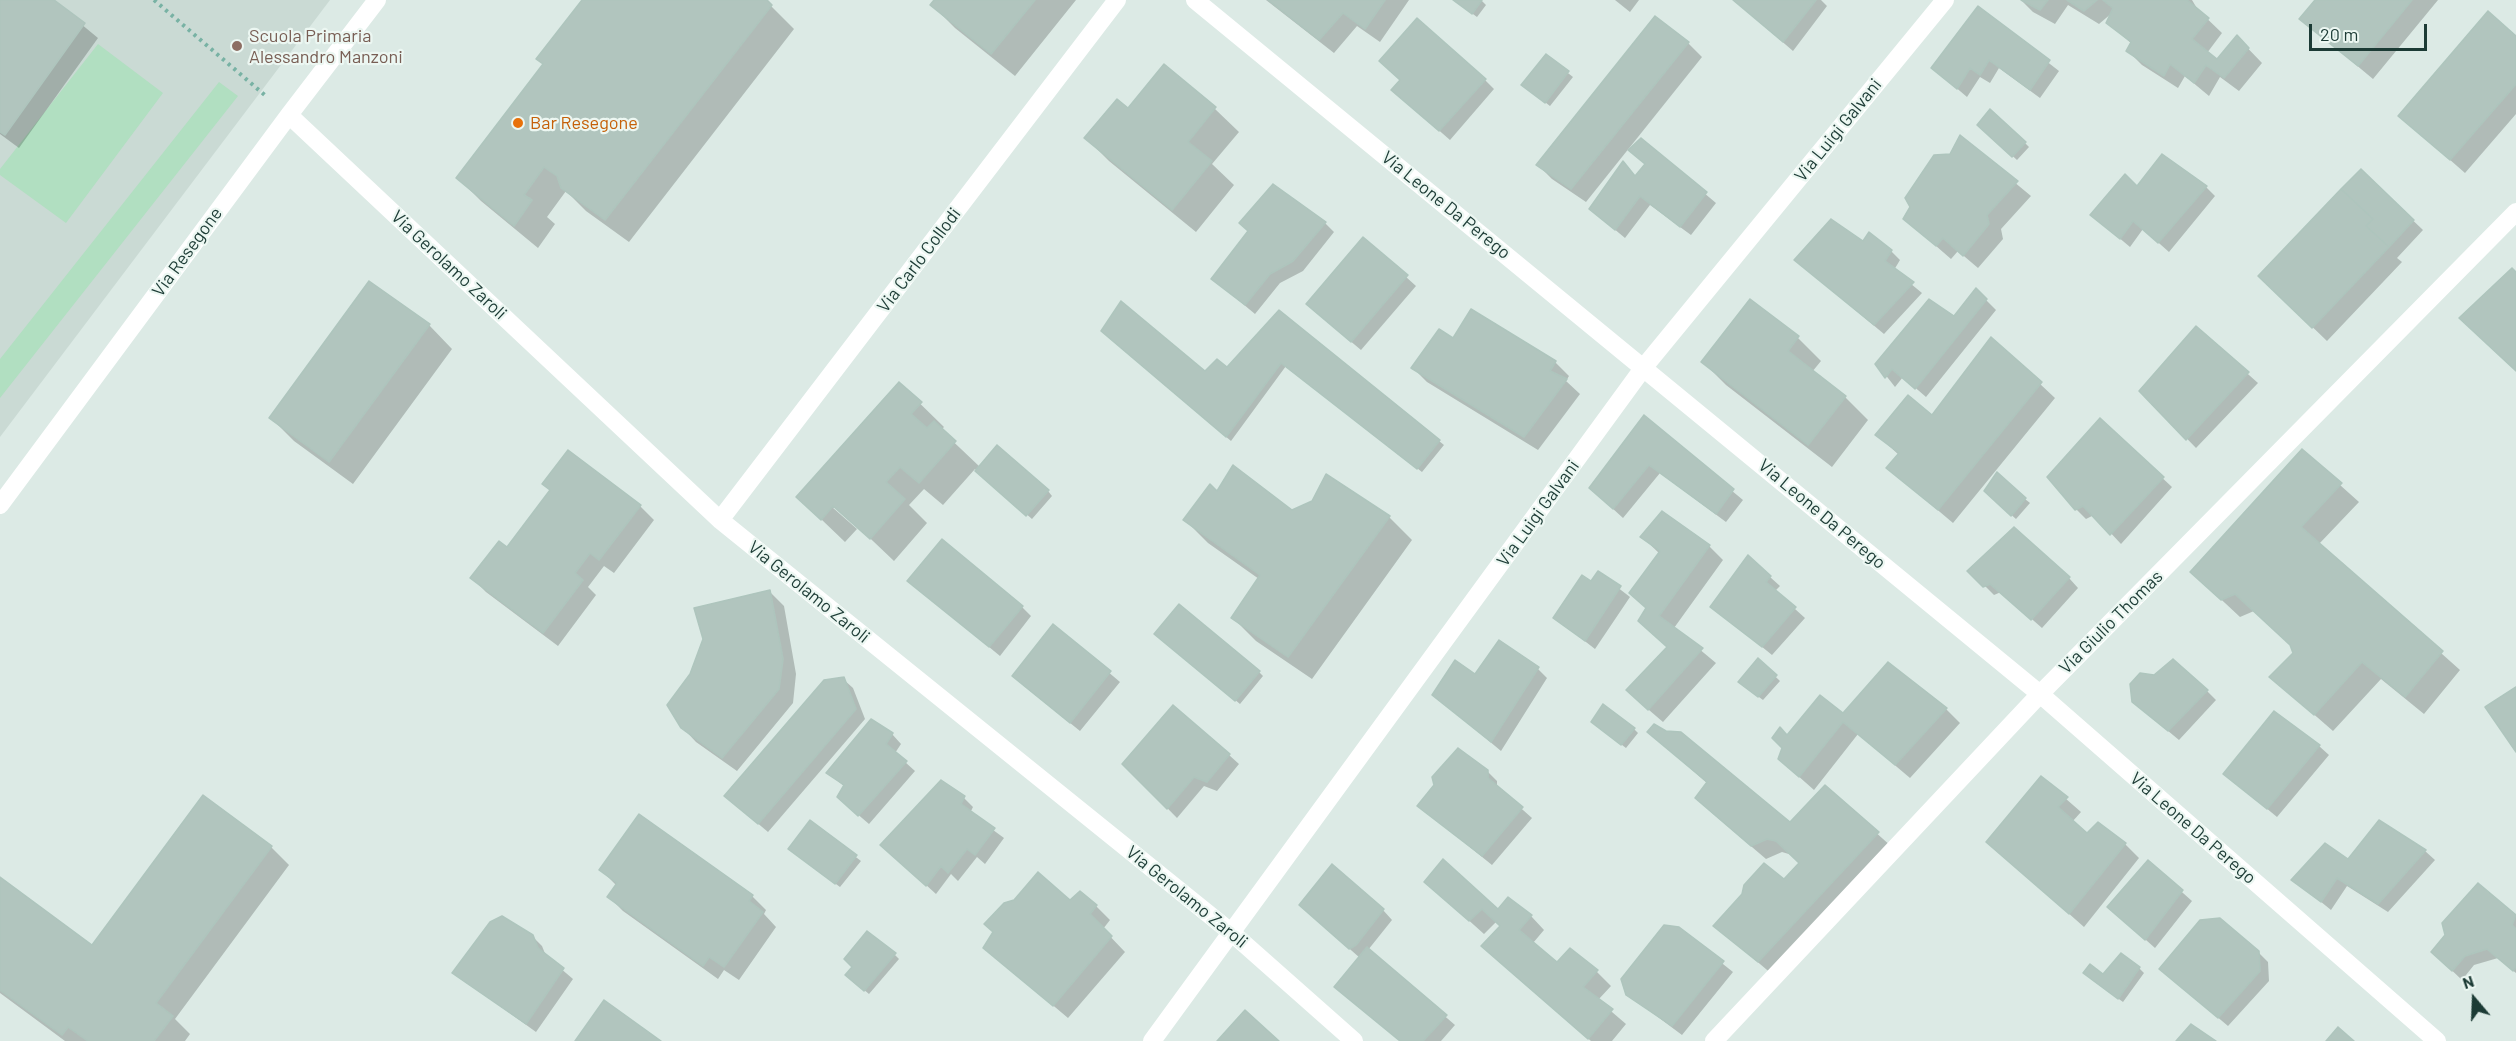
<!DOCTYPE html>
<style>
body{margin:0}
#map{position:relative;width:2516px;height:1041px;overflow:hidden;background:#dceae5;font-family:Barlow,sans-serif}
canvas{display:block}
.north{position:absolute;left:2444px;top:969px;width:60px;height:60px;-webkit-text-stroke:4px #ecf7f2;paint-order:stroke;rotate:341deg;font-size:16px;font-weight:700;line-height:24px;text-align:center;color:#1c3b35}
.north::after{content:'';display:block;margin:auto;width:21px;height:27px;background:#1c3b35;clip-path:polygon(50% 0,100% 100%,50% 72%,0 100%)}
.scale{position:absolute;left:2309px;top:24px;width:118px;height:27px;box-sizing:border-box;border:3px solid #1c3b35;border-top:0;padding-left:8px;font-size:18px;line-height:21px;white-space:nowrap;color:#1c3b35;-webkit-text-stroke:4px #ecf7f2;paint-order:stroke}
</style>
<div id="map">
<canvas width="2516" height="1041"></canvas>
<div class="north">N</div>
<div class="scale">20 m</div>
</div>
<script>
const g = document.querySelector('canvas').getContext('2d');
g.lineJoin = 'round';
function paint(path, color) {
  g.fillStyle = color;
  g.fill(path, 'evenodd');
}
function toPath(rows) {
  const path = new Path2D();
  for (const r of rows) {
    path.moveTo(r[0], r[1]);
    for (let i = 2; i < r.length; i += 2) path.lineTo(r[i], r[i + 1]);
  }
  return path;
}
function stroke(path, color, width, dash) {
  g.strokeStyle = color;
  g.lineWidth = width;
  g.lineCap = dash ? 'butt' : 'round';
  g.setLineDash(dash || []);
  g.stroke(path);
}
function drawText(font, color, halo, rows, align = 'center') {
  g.font = font + ' Barlow,sans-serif';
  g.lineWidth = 4.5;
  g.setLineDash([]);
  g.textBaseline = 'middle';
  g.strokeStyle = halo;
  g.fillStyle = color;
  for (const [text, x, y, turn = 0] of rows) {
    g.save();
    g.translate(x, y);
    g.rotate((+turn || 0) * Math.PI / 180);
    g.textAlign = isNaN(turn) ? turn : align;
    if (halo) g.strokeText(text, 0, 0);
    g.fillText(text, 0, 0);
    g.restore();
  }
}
paint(toPath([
 [0,0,330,0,0,437]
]), '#cadad4');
paint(toPath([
 [98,44,163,93,66,223,0,175,0,169],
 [219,82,238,96,0,398,0,359]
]), '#b1dfc1');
paint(toPath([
 [0,0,52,0,98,38,19,148,0,134],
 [584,0,765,0,794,29,629,242,586,211,566,191,547,217,555,224,538,248,481,201,458,178,544,64],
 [936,0,1076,0,1015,76,955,28,932,5],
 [1266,0,1409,0,1380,42,1357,26,1334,53],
 [1454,0,1481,0,1486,5,1477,17],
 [1615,0,1639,0,1630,12],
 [1734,0,1821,0,1827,6,1793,51],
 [2021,0,2192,0,2198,10,2222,33,2207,53,2218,61,2237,37,2262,63,2239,91,2220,77,2209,96,2185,76,2178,88,2142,65,2128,51,2132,44,2108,23,2112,13,2099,24,2068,5,2055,24,2033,12],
 [2317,0,2438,0,2373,79,2301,19],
 [1978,8,2059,71,2040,98,1999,68,1990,83,1980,77,1967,97,1933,68],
 [2516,38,2516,114,2465,173,2400,116],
 [1688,43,1702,57,1586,202,1552,179,1538,165],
 [1546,56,1573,77,1550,106,1528,89],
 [1164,67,1215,109,1239,132,1212,164,1234,185,1196,232,1109,161,1086,138,1129,110],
 [1402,80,1485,80,1494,89,1450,140,1403,99],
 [1979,125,2025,143,2029,147,2017,160],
 [1961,138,2031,196,2001,229,2003,239,1978,268,1958,251,1951,259,1905,219,1951,155],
 [1641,140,1716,203,1691,235,1650,205,1625,238,1601,218,1623,163,1636,177,1646,165,1630,150],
 [2361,171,2423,230,2397,258,2402,262,2327,341,2274,290],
 [2206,187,2215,196,2169,252,2143,229,2130,247,2092,215,2137,188],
 [1325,223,1334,232,1303,271,1280,283,1255,314,1213,279,1250,232],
 [1364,239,1416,286,1361,350,1317,313],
 [1863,243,1891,251,1900,260,1894,270,1922,293,1884,334,1806,269],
 [1976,290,1996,310,1926,397,1903,377,1895,387,1877,364,1954,318],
 [1750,301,1798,338,1821,361,1812,372,1845,397,1868,420,1832,467,1726,385,1703,362],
 [1279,312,1444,445,1422,472,1286,366,1231,441,1107,336,1205,373,1227,370],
 [429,325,452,349,353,484,294,441,271,418],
 [2196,328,2258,383,2196,448,2141,391],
 [1992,339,2055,398,1953,523,1888,468,1899,455,1877,435,1932,417],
 [1454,340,1555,362,1569,376,1566,381,1580,394,1538,450,1427,382,1413,368],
 [900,384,944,427,941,430,980,467,1048,491,1052,496,1032,519,975,469,943,505,924,489,909,505,927,523,894,561,832,502,832,507,857,529,845,542,798,497],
 [1644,418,1743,500,1726,522,1660,473,1623,518,1600,497],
 [2100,420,2172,487,2121,544,2094,515,2086,519,2076,509],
 [2302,451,2359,502,2319,544,2460,670,2424,714,2381,679,2333,731,2271,677,2295,654,2292,646,2254,611,2240,617,2210,589],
 [1217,493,1292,512,1389,517,1412,540,1312,679,1256,641,1233,618,1259,579,1208,543,1185,520],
 [1990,496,2025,499,2030,503,2016,519],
 [640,506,654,520,614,573,604,566,588,587,596,595,558,646,486,592,472,578,508,549],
 [1642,537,1709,546,1723,560,1674,628,1716,663,1663,722,1642,704,1672,653,1647,609,1660,554],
 [1970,571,2069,578,2078,588,2042,628,2001,592,1994,595],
 [1599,573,1630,597,1595,649,1555,618],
 [1770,577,1780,586,1775,591,1805,618,1772,655,1712,606],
 [909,581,1022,607,1031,616,1000,656],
 [770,592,784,606,796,674,793,703,737,771,696,742,682,727],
 [1054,626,1120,682,1080,731,1023,685],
 [1161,638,1259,672,1263,676,1240,704],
 [1758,660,1780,681,1763,700,1744,686],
 [1538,669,1547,678,1501,751,1434,695,1475,676],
 [2155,676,2207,691,2216,700,2179,740,2144,711],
 [843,679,853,688,865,719,768,832,736,805],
 [1946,709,1960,723,1910,778,1858,734,1814,790,1779,759,1788,737,1843,716],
 [1597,726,1634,729,1638,733,1626,748],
 [1649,732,1791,824,1825,787,1892,847,1773,975,1715,926,1784,881,1801,863,1792,855,1782,852,1766,859,1711,812,1697,798,1708,784],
 [892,734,901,744,895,753,915,771,869,824,848,806,845,787,828,773],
 [2319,746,2329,755,2277,817,2225,774],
 [1229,755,1239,764,1217,791,1204,786,1177,818,1124,764],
 [1487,771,1497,781,1497,787,1532,818,1492,865,1419,806],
 [2042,778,2081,812,2072,822,2087,835,2125,844,2139,858,2084,927,1988,842],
 [204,797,271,847,289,865,175,1019,190,1034,185,1041,65,1041,0,993,0,878,93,947],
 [964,798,973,807,970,813,1004,838,985,864,977,857,958,881,951,874,936,894,892,854],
 [810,822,861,861,840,887,794,853],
 [2380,822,2425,851,2435,860,2388,912,2347,886,2331,910,2293,879,2348,861],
 [2148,862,2192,901,2155,948,2119,916],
 [601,870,752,896,766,910,764,914,776,927,739,980,724,970,718,979,623,911,609,897,617,886],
 [1426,882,1498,911,1531,916,1544,930,1533,943,1557,964,1570,950,1597,972,1611,986,1598,1000,1626,1024,1612,1041,1591,1041,1497,960,1502,926,1497,921,1484,934],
 [2478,885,2516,917,2516,973,2498,958,2474,965,2462,980,2443,962,2446,935],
 [1070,902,1096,906,1110,920,1103,929,1125,952,1068,1018,985,948,995,932],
 [1383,910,1392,920,1368,950,1455,1025,1441,1041,1400,1041,1360,958,1310,914],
 [1679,929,1733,972,1682,1035,1627,994],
 [532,936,542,946,546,956,573,979,536,1032,454,973],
 [2258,952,2268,962,2269,981,2228,1026,2171,978],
 [895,955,899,959,869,994,851,979],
 [2139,968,2144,973,2123,1002,2090,978]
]), '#0003');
const building = toPath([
 [0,0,54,0,85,23,5,135,0,132,0,0],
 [582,0,767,0,772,5,605,220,561,188,557,176,544,167,524,195,532,200,514,226,456,178,543,64,536,59,582,0],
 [934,0,1035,0,991,54,930,5,934,0],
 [1268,0,1385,0,1365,29,1343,13,1319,40,1268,0],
 [1453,0,1482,0,1472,14,1453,0],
 [1733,0,1816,0,1783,42,1733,0],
 [2021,0,2048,0,2040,10,2021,0],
 [2067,0,2097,0,2084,11,2067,0],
 [2103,0,2187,0,2209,18,2192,39,2217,59,2237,35,2249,48,2224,78,2206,65,2194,83,2170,64,2164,76,2126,51,2131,42,2106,23,2113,8,2103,0],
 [2315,0,2412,0,2358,66,2299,19,2315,0],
 [1978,6,2050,60,2030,90,1989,60,1980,75,1970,68,1957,89,1931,68,1978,6],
 [2488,11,2516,36,2516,84,2450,160,2398,116,2488,11],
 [1655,16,1689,42,1571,189,1536,165,1655,16],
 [1417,18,1486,79,1439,131,1391,90,1400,80,1379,61,1417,18],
 [1546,54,1569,71,1545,103,1521,85,1546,54],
 [1164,64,1216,107,1188,142,1212,161,1172,210,1084,138,1117,99,1128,108,1164,64],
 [1990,109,2026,142,2012,157,1977,125,1990,109],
 [1960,135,2018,181,1987,215,1989,224,1963,256,1943,238,1936,246,1903,219,1910,207,1905,198,1934,155,1950,154,1960,135],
 [1641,138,1707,192,1680,227,1640,196,1615,230,1589,209,1623,161,1635,176,1645,164,1628,150,1641,138],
 [2162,154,2207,186,2158,243,2133,221,2120,239,2090,215,2125,174,2137,186,2162,154],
 [2361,169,2414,220,2389,247,2366,226,2373,219,2341,189,2361,169],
 [1273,184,1326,222,1293,261,1270,274,1245,305,1211,279,1248,231,1239,223,1273,184],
 [2341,189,2373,219,2366,226,2389,247,2312,328,2258,276,2341,189],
 [1831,219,1863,241,1869,232,1892,250,1885,261,1914,282,1874,325,1794,260,1831,219],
 [1363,237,1408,275,1351,342,1306,304,1363,237],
 [2512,268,2516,272,2516,371,2459,318,2512,268],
 [369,281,430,324,329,462,269,418,369,281],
 [1976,288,1987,299,1915,389,1892,369,1885,378,1875,364,1929,299,1954,316,1976,288],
 [1750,299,1799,336,1788,351,1846,396,1808,445,1701,362,1750,299],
 [1121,301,1205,371,1217,359,1227,367,1279,310,1440,440,1417,469,1281,363,1226,437,1101,331,1121,301],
 [1471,309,1556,361,1550,371,1567,379,1524,437,1411,368,1439,329,1453,338,1471,309],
 [2196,326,2249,372,2186,440,2139,391,2196,326],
 [1991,337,2042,382,1938,510,1886,468,1899,453,1875,435,1908,395,1932,415,1991,337],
 [899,382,922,402,911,414,927,428,934,421,956,441,919,483,900,467,886,482,905,499,870,539,833,506,821,520,796,497,899,382],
 [1644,415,1734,489,1716,514,1649,465,1613,509,1589,488,1644,415],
 [2100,418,2164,477,2110,535,2083,506,2075,510,2047,477,2100,418],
 [997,445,1049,490,1026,516,975,471,997,445],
 [2302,449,2342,483,2301,527,2443,651,2405,697,2362,662,2314,715,2269,677,2293,653,2290,645,2235,594,2221,600,2190,572,2302,449],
 [568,450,641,505,599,560,590,553,575,573,583,580,543,633,470,578,499,541,507,547,550,490,542,484,568,450],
 [1233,465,1292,510,1312,501,1326,474,1390,516,1288,657,1231,618,1260,575,1183,520,1210,484,1217,491,1233,465],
 [1997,472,2026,498,2011,516,1984,491,1997,472],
 [1662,511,1710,545,1659,616,1703,648,1648,710,1626,690,1667,647,1638,621,1646,608,1629,593,1660,551,1640,537,1662,511],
 [2014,527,2070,577,2031,620,1990,584,1983,587,1967,571,2014,527],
 [942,539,1023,606,989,647,907,581,942,539],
 [1748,555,1771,576,1766,582,1796,607,1762,647,1710,607,1748,555],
 [1598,571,1621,586,1585,641,1553,618,1582,575,1591,581,1598,571],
 [770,590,783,659,779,689,722,758,681,728,667,705,690,674,703,639,694,608,770,590],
 [1179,604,1260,671,1235,701,1154,634,1179,604],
 [1053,624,1111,671,1070,723,1012,676,1053,624],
 [1499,640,1539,667,1491,742,1432,695,1455,660,1475,674,1499,640],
 [1758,658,1777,675,1758,697,1738,682,1758,658],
 [2173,659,2208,690,2168,731,2132,702,2130,684,2140,673,2154,675,2173,659],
 [1888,662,1947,708,1895,765,1843,722,1799,777,1778,759,1782,748,1772,738,1780,727,1787,735,1820,695,1843,713,1888,662],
 [844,677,856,709,758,824,724,796,824,680,844,677],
 [2516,687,2516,752,2485,707,2516,687],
 [1603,704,1635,728,1621,745,1591,722,1603,704],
 [1173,705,1230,754,1207,782,1194,777,1167,809,1122,764,1173,705],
 [2274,711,2320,745,2267,809,2223,774,2274,711],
 [871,719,893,733,886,744,907,761,858,816,837,797,844,785,826,773,871,719],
 [1654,724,1666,731,1681,732,1790,822,1825,785,1879,832,1758,962,1713,926,1742,894,1744,885,1764,863,1784,879,1799,863,1776,841,1767,839,1751,846,1695,798,1707,782,1647,732,1654,724],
 [1458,748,1488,770,1488,778,1523,807,1482,856,1417,806,1434,785,1432,777,1458,748],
 [2041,776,2068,797,2058,807,2087,833,2098,822,2126,843,2069,914,1986,842,2041,776],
 [941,780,965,796,961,804,995,828,975,855,967,849,948,873,941,866,926,886,880,845,941,780],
 [203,795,272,846,156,1003,173,1016,154,1041,88,1041,68,1027,62,1035,0,990,0,877,92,945,203,795],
 [639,814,753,895,749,901,763,912,724,967,709,957,703,966,607,897,617,883,599,870,639,814],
 [810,820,857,855,835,884,788,849,810,820],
 [2379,820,2426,850,2378,904,2337,878,2321,902,2291,880,2325,843,2348,859,2379,820],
 [1443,859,1498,909,1508,897,1532,915,1519,930,1557,962,1570,948,1598,970,1583,987,1613,1009,1588,1039,1481,946,1500,926,1482,909,1469,921,1424,882,1443,859],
 [2148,860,2183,890,2145,940,2107,907,2148,860],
 [1332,864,1384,909,1356,945,1349,949,1299,905,1332,864],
 [1038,872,1070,900,1080,891,1097,905,1090,914,1112,936,1053,1006,983,948,993,932,984,924,1004,903,1014,900,1038,872],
 [2478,883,2516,915,2512,925,2516,929,2516,967,2513,971,2487,949,2465,956,2452,971,2431,952,2445,935,2442,923,2478,883],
 [502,916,533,935,538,948,564,968,526,1024,452,973,490,922,502,916],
 [2220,918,2259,951,2260,971,2218,1018,2159,969,2200,920,2220,918],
 [1664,925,1679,927,1724,961,1672,1026,1626,995,1621,979,1664,925],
 [867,931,896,953,864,991,845,975,852,967,844,959,867,931],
 [1367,947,1447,1015,1423,1041,1400,1041,1334,987,1367,947],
 [2121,953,2140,967,2118,999,2083,973,2090,964,2103,974,2121,953],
 [604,1000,661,1041,575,1041,604,1000],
 [1245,1010,1279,1041,1217,1041,1245,1010],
 [2191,1024,2216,1041,2176,1041,2191,1024],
 [2338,1027,2354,1041,2326,1041,2338,1027]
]);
paint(building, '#b1c5be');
stroke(building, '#aec5bd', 1.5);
stroke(toPath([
 [154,0,267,97]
]), '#78b2a4', 4, [3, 4.5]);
stroke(toPath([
 [1195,0,2040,694,2437,1041],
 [289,115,720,520,1232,933,1354,1041],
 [0,505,289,115,377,0],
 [720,520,1117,0],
 [1152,1041,1644,367,1945,0],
 [1714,1041,2040,694,2516,212]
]), '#fff', 18);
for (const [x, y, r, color] of [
 [237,46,6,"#8d6e63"],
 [518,123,6,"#e8710a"]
]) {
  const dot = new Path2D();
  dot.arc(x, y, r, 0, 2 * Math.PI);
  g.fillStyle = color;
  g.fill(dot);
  stroke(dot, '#ecf7f2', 2);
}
drawText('18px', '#785e54', '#ecf7f2', [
 ["Scuola Primaria",249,36],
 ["Alessandro Manzoni",249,57]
], 'left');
drawText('18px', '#c56008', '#ecf7f2', [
 ["Bar Resegone",530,123]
], 'left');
drawText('18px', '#1c3b35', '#ecf7f2', [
 ["Via Luigi Galvani",1838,130,-51],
 ["Via Leone Da Perego",1446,205,39],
 ["Via Resegone",187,252,-54],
 ["Via Carlo Collodi",919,260,-53],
 ["Via Gerolamo Zaroli",449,265,43],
 ["Via Luigi Galvani",1538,513,-54],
 ["Via Leone Da Perego",1822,514,40],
 ["Via Gerolamo Zaroli",809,592,39],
 ["Via Giulio Thomas",2111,622,-45],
 ["Via Leone Da Perego",2193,828,41],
 ["Via Gerolamo Zaroli",1187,897,39]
]);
</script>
